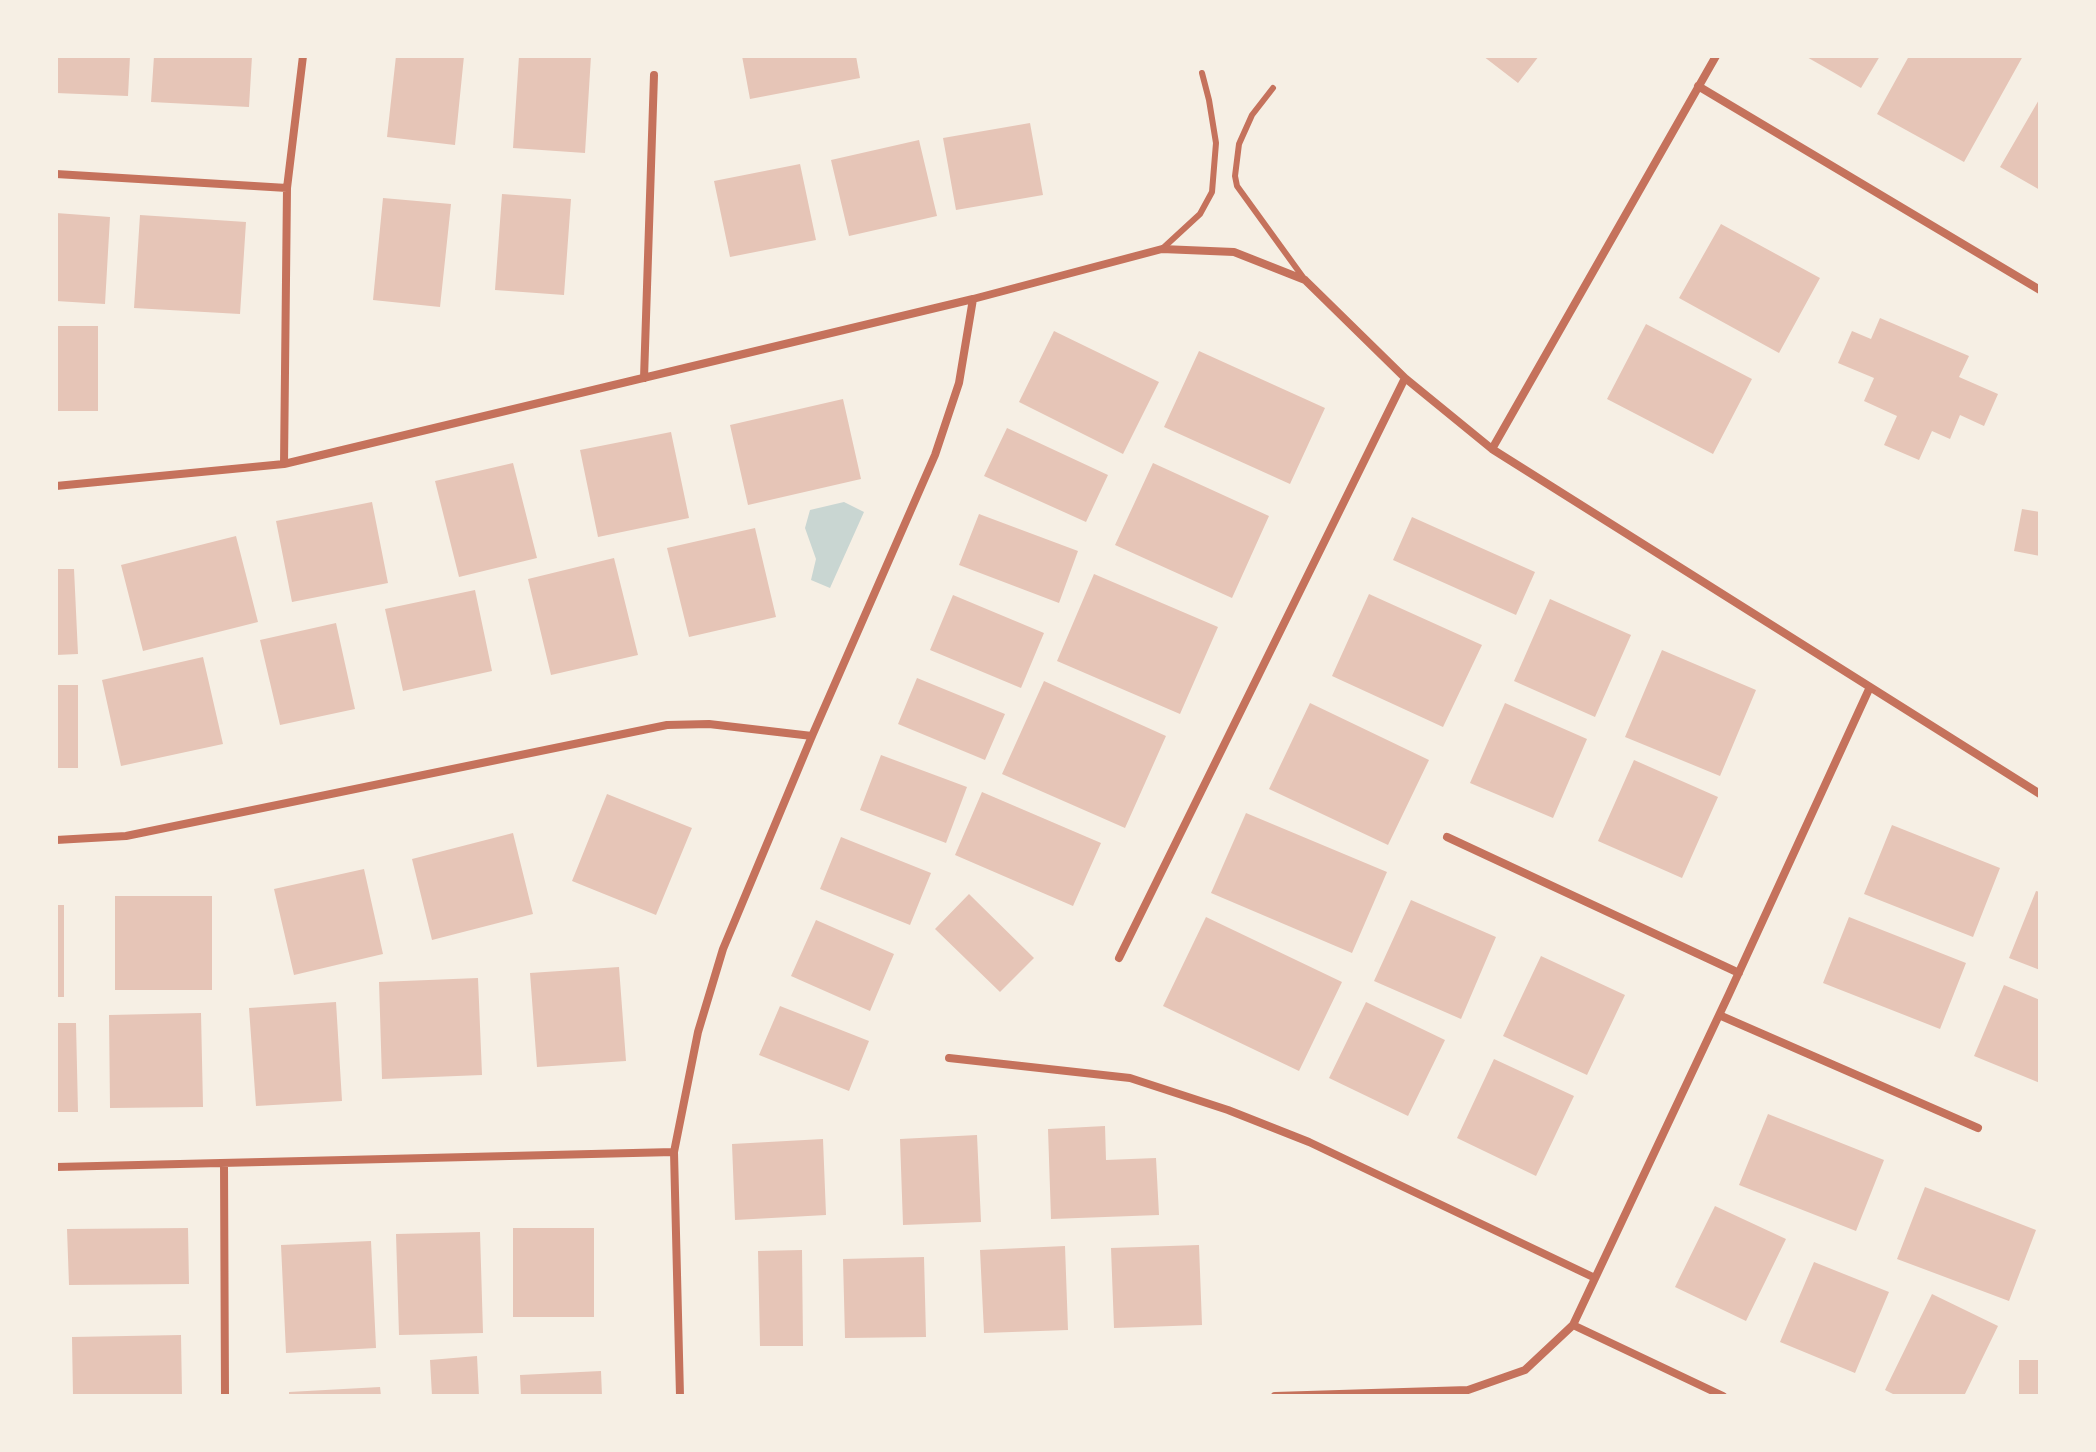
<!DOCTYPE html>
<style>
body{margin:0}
#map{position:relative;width:2096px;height:1452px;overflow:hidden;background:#f6efe4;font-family:"Nunito Sans",sans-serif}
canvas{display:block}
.frame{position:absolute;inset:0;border:58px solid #f6efe4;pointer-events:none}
</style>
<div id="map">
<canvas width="2096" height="1452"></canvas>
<div class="frame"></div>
</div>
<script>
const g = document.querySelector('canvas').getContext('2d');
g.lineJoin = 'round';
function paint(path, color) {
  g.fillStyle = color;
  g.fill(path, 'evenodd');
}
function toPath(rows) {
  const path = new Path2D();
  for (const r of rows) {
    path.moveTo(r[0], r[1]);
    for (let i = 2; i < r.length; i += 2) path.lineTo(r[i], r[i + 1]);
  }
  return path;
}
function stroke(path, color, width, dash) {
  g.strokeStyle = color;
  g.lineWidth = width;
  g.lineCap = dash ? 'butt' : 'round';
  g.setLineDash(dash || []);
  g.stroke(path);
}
paint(toPath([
 [844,502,864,512,830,588,811,580,816,559,805,528,810,510]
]), '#c9d6d2');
paint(toPath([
 [56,56,130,56,128,96,56,93],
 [154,56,252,56,249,107,151,102],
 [396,56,464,56,455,145,387,137],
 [519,56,591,56,585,153,513,148],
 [742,56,856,56,860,78,750,99],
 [1483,56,1539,56,1518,83],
 [1805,56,1880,56,1861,88],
 [1909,56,2023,56,1964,162,1877,114],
 [2040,98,2040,190,2000,167],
 [1030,123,1043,195,956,210,943,138],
 [919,140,937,216,849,236,831,160],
 [800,164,816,240,730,257,714,181],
 [502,194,571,199,564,295,495,290],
 [383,198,451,204,440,307,373,300],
 [56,213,110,217,105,304,56,301],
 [140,215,246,222,240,314,134,308],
 [1721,224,1820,278,1779,353,1679,298],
 [1880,318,1969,356,1959,377,1998,394,1984,426,1960,415,1950,439,1932,431,1919,460,1884,445,1897,416,1864,401,1874,378,1838,363,1852,331,1871,339],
 [1646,324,1752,379,1713,454,1607,399],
 [56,326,98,326,98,411,56,411],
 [1054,331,1159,382,1123,454,1019,402],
 [1199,351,1325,408,1290,484,1164,427],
 [843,399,861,479,748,505,730,425],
 [1007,428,1108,475,1086,522,984,476],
 [671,432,689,518,598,537,580,450],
 [513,463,537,558,459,577,435,481],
 [1153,463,1269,516,1232,598,1115,545],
 [372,502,388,583,292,602,276,521],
 [2022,509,2040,512,2040,556,2014,551],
 [979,514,1078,551,1059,603,959,565],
 [1412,517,1535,572,1516,615,1393,560],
 [755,528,776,617,689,637,667,548],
 [236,536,258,622,143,651,121,565],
 [614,558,638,655,551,675,528,579],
 [56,569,74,569,78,654,56,655],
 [1094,574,1218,627,1180,714,1057,661],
 [475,590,492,671,403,691,385,609],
 [1369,594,1482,645,1443,727,1332,676],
 [953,595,1044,633,1021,688,930,650],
 [1550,599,1631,635,1595,717,1514,681],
 [336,623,355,709,280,725,260,640],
 [1662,650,1756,690,1720,776,1625,737],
 [203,657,223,744,121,766,102,680],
 [917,678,1005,714,985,760,898,724],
 [1044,681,1166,736,1125,828,1002,774],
 [56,685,78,685,78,768,56,768],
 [1310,703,1429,760,1388,845,1269,789],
 [1505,703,1587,739,1553,818,1470,783],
 [881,755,967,787,946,843,860,810],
 [1634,760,1718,797,1682,878,1598,841],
 [982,792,1101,843,1073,906,955,855],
 [607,794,692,828,656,915,572,881],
 [1246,813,1387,872,1352,953,1211,893],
 [1892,825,2000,868,1973,937,1864,894],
 [513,833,533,914,432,940,412,859],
 [841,837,931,873,910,925,820,889],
 [364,869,383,954,294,975,274,889],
 [2036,891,2040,892,2040,970,2009,958],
 [969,894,1034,958,1000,992,935,929],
 [115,896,212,896,212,990,115,990],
 [1411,900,1496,937,1461,1019,1374,981],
 [56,905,64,905,64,997,56,997],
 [1206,917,1342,982,1299,1071,1163,1006],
 [1849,917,1966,963,1940,1029,1823,983],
 [816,920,894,954,870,1011,791,976],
 [1541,956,1625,995,1587,1075,1503,1036],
 [619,967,626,1061,537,1067,530,973],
 [478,978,482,1075,382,1079,379,982],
 [2004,985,2040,1000,2040,1083,1974,1056],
 [336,1002,342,1101,256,1106,249,1008],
 [1366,1002,1445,1040,1408,1116,1329,1078],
 [780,1006,869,1041,849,1091,759,1055],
 [201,1013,203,1107,110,1108,109,1015],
 [56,1023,76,1023,78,1112,56,1112],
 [1494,1059,1574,1096,1536,1176,1457,1138],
 [1768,1114,1884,1160,1856,1231,1739,1185],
 [1105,1126,1106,1160,1156,1158,1159,1215,1051,1219,1048,1129],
 [977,1135,981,1222,903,1225,900,1139],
 [823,1139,826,1215,735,1220,732,1144],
 [1925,1187,2036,1230,2009,1301,1897,1259],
 [1715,1206,1786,1239,1746,1321,1675,1287],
 [188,1228,189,1284,69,1285,67,1229],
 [513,1228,594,1228,594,1317,513,1317],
 [480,1232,483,1333,399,1335,396,1234],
 [371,1241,376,1348,286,1353,281,1245],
 [1199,1245,1202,1325,1114,1328,1111,1248],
 [1065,1246,1068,1330,984,1333,980,1250],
 [802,1250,803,1346,760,1346,758,1251],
 [924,1257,926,1337,845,1338,843,1259],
 [1814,1262,1889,1292,1855,1373,1780,1342],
 [1932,1294,1998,1326,1964,1396,1897,1396,1885,1390],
 [181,1335,182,1396,73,1396,72,1337],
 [477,1356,479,1396,432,1396,430,1360],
 [2019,1360,2040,1360,2040,1396,2019,1396],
 [601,1371,602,1396,521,1396,520,1375],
 [380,1387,381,1396,289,1396,289,1392]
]), '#e6c5b7');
stroke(toPath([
 [1273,88,1252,115,1239,144,1235,176,1237,186,1305,280],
 [1162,249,1200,214,1212,192,1216,143,1209,100,1202,73]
]), '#c5725c', 6);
stroke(toPath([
 [1698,86,2040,290],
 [56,174,287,188],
 [644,378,654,75],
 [1492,449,1716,56],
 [284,464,287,188,303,56],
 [56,486,284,464,973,299,1162,249,1234,252,1305,280,1405,378,1492,449,2040,794],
 [1447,837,1739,973],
 [56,840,126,836,667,725,709,724,812,736],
 [1119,958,1405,378],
 [1719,1015,1978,1128],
 [949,1058,1130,1078,1228,1110,1309,1142,1595,1278],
 [224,1163,225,1396],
 [56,1167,674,1152],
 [1573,1325,1723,1396],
 [680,1396,674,1152,698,1032,723,949,812,736,935,455,959,383,973,299],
 [1275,1396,1468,1390,1525,1370,1573,1325,1729,994,1870,687]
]), '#c5725c', 8);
</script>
